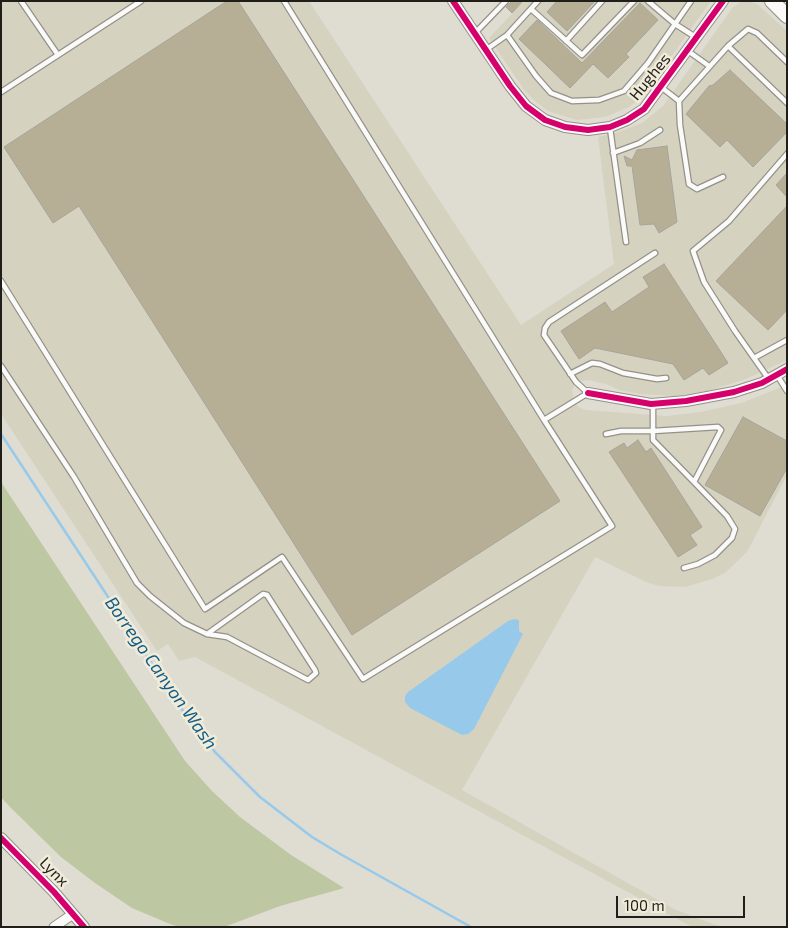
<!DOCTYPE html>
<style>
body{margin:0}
#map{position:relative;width:788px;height:928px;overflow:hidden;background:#dfdcd2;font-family:"Exo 2",sans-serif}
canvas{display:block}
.frame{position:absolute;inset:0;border:2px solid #201e18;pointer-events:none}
.scale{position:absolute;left:616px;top:896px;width:129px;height:22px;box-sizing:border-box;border:2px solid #201e18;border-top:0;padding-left:6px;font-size:15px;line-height:18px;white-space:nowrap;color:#201e18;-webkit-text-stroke:4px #f1ecda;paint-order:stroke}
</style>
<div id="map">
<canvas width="788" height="928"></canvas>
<div class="frame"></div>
<div class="scale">100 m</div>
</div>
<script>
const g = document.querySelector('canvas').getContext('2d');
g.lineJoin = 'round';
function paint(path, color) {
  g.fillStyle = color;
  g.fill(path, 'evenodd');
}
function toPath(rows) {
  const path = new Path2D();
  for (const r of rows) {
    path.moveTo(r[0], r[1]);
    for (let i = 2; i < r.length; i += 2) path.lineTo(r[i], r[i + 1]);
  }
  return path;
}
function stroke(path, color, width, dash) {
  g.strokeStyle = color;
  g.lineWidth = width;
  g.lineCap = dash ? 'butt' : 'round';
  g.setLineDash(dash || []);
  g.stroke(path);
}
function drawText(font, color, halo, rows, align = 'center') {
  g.font = font + ' "Exo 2",sans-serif';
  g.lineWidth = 5;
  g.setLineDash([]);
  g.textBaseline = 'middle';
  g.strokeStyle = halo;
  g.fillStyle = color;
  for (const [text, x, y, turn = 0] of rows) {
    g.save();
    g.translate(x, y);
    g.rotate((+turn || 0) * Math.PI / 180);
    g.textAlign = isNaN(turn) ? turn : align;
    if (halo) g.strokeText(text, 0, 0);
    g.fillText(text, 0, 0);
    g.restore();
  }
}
paint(toPath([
 [1,1,309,1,521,325,614,264,598,137,619,132,642,123,663,106,733,7,741,2,750,2,757,4,787,31,787,360,746,379,707,391,675,396,640,394,619,390,606,384,589,380,581,381,574,386,572,391,575,403,580,408,586,410,667,416,701,412,741,403,787,385,787,475,747,552,725,573,712,579,685,587,659,586,646,582,595,557,462,790,674,909,713,924,725,927,692,927,195,657,179,661,168,644,157,651,1,414],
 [524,1,711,1,643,96,629,107,605,117,577,120,548,111,535,101,525,91,489,38]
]), '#d6d2c0');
paint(toPath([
 [1,482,185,761,212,791,240,817,291,855,344,888,280,906,224,927,180,927,170,924,132,908,95,883,61,857,10,807,1,797]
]), '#bdc7a2');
paint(toPath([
 [514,619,519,620,519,631,523,634,474,729,468,734,462,735,410,708,405,702,405,696,408,692,508,621]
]), '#97caea');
stroke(toPath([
 [1,434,181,708,215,752,260,797,312,837,342,855,471,927]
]), '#97caea', 2.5);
const building = toPath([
 [227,1,238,1,560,501,352,635,79,206,53,223,4,147,227,1],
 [512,1,523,1,512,13,506,7,512,1],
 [557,1,595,1,567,31,547,12,557,1],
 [640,3,658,20,626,54,629,57,608,78,593,64,570,88,519,39,537,20,582,63,640,3],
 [730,70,787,124,787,132,753,167,727,140,720,147,686,114,709,86,713,85,730,70],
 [667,146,677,222,659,233,654,224,640,225,632,166,627,166,624,156,632,160,637,150,667,146],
 [787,173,787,197,776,185,787,173],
 [787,206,787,310,768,330,716,281,787,206],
 [664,264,728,363,709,375,703,368,684,380,673,364,595,348,579,359,561,331,605,302,612,312,649,287,643,277,664,264],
 [743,417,787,441,787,468,760,516,705,485,743,417],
 [638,440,646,452,651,448,702,527,690,535,697,545,678,557,609,452,624,443,627,448,638,440]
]);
paint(building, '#b6af96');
stroke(building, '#a6a49d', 1);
const service = toPath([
 [21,1,58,55],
 [284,1,544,420,588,393,576,382,544,335,545,328,549,322,655,253],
 [648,1,675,24,697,38],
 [531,9,582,55,634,1],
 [476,32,506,1],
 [507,35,536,76,551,93,572,101,599,100,624,91,648,63,691,1],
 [566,41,602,1],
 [728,46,787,103],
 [487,49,507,35,538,1],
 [688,51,709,66],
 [661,87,679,101,680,125,689,184,697,189,723,177],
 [1,92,141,1],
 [679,101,728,46,748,29,757,33,787,62],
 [610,128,626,242],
 [613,153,640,143,660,130],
 [1,281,205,609,282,557,363,679,612,526,544,420],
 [754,358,787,340],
 [1,366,74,477,137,583,150,596,184,623,207,634,227,637,308,680,316,673,315,670,267,595,263,594,207,634],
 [570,374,592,363,600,364,623,373,657,379,666,378],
 [777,375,787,391],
 [768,378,735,331,704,282,693,251,729,221,787,154],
 [653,405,653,440,694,482],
 [606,434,621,431,653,431,718,427,721,430,694,482,727,516,735,529,732,538,715,555,698,564,684,568]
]);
const minor = toPath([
 [54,927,73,914]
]);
const tertiary = toPath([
 [453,1,510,86,526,106,545,120,565,127,588,130,610,127,627,120,644,109,723,1],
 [588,393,651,404,686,401,734,392,762,383,787,369],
 [1,838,54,892,84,927]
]);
const primary = toPath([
 [772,1,787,16]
]);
stroke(service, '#94918a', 7);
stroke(minor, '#94918a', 11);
stroke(tertiary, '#94918a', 12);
stroke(primary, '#94918a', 16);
stroke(service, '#fafaf8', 4.5);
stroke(minor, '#fafaf8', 9);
stroke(tertiary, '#fafaf8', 10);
stroke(primary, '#fafaf8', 14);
stroke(toPath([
 [453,1,510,86,526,106,545,120,565,127,588,130,610,127,627,120,644,109,723,1],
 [588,393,651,404,686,401,734,392,762,383,787,369],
 [1,838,54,892,84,927]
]), '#d6006c', 6);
drawText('16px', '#201e18', '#f1ecda', [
 ["Hughes",650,77,-51],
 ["Lynx",54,872,46]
]);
drawText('italic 18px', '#145c86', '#f1ecda', [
 ["Borrego Canyon Wash",161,673,55]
]);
</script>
